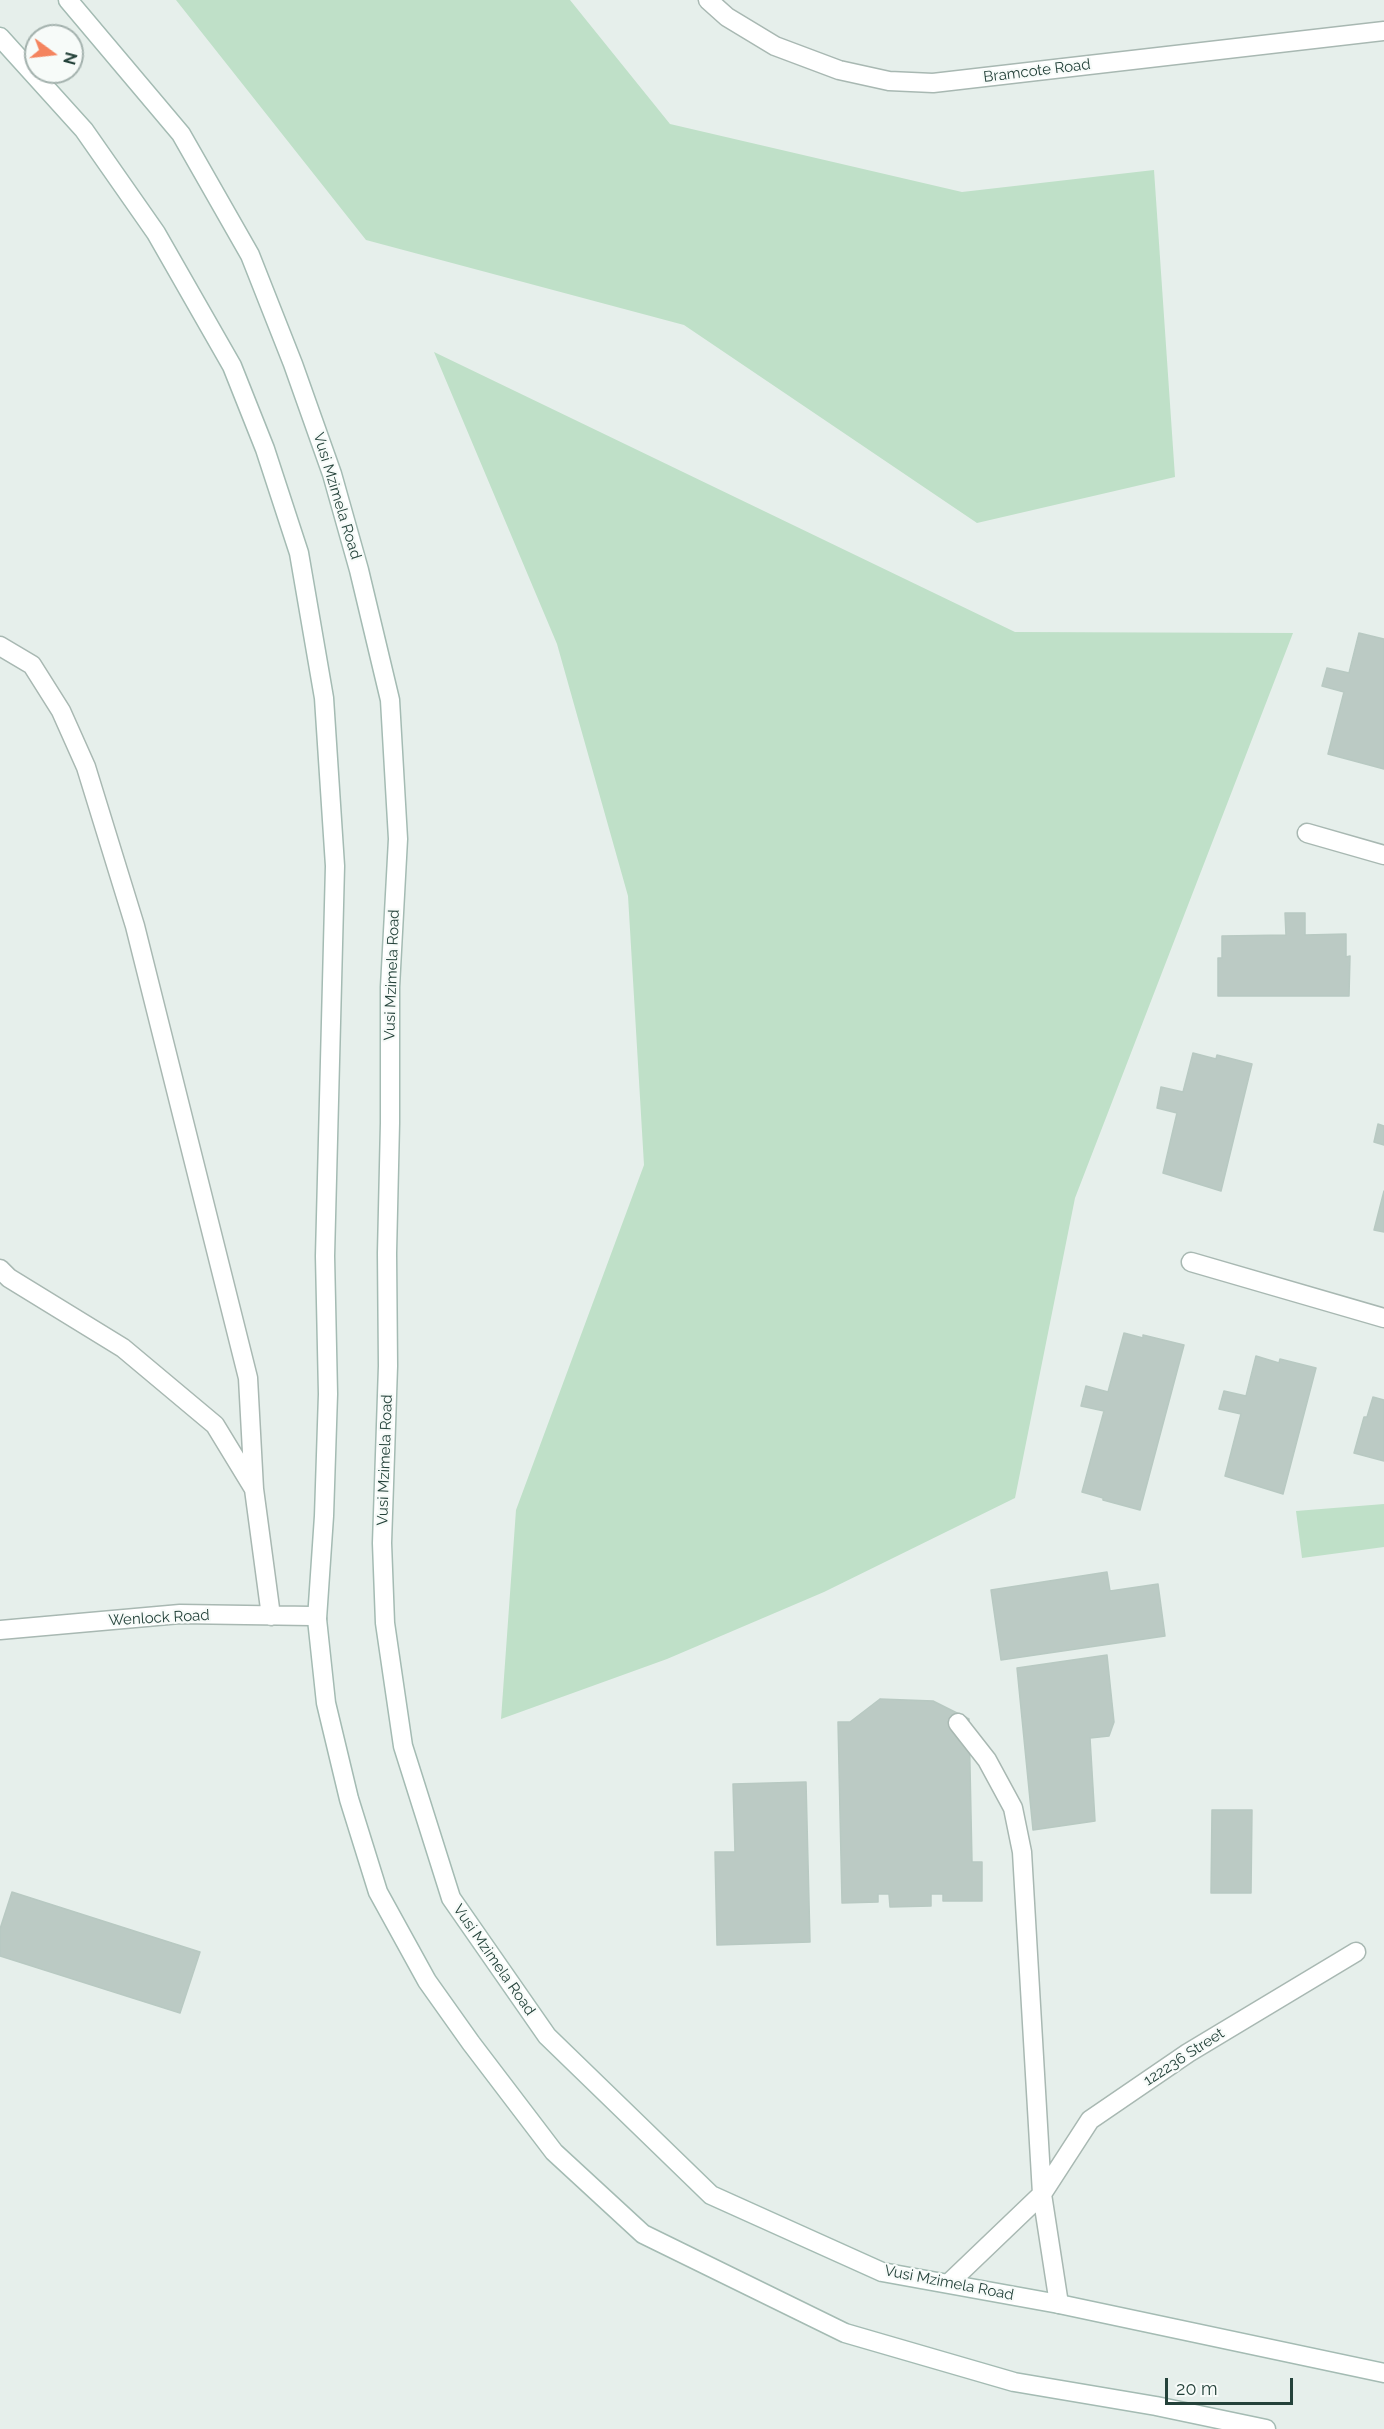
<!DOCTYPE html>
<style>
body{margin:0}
#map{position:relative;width:1384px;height:2429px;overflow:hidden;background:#e6efeb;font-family:Raleway,sans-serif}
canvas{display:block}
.north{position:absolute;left:24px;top:24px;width:60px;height:60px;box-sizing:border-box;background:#f7fbf9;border:2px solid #a3b1ad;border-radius:50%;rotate:105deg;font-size:16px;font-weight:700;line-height:24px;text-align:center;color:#24423a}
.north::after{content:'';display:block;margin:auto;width:21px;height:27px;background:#f4845f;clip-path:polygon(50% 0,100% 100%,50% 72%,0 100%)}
.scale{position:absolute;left:1165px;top:2378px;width:128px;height:27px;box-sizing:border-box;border:3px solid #24423a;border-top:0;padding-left:8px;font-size:18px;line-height:21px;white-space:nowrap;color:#24423a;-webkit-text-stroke:4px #f7fbf9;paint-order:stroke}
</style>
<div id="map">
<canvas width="1384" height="2429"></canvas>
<div class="north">N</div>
<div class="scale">20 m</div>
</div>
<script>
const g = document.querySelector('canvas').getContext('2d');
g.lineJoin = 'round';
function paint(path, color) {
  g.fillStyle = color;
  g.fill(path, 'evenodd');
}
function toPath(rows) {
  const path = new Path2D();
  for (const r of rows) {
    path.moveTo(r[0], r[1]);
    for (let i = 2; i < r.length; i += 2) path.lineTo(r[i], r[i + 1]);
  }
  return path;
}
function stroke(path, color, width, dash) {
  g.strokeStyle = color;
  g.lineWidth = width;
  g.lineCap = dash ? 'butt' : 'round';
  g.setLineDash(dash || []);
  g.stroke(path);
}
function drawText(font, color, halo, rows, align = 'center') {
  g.font = font + ' Raleway,sans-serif';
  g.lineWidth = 4.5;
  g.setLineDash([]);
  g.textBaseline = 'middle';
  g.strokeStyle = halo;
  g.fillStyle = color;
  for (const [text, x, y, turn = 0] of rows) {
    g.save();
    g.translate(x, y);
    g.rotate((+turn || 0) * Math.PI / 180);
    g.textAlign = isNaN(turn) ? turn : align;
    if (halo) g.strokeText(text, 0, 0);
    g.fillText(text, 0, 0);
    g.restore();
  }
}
paint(toPath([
 [176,0,570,0,670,124,962,192,1154,170,1175,477,977,523,684,325,366,240],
 [434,352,1015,632,1293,633,1075,1198,1015,1498,824,1592,667,1659,501,1719,516,1510,644,1165,628,896,557,644],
 [1384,1504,1384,1547,1302,1558,1296,1511]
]), '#bfe0c8');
const building = toPath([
 [1359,633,1384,639,1384,769,1328,754,1344,692,1322,686,1327,668,1349,673,1359,633],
 [1285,913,1305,913,1305,935,1346,934,1346,957,1350,956,1349,996,1218,996,1218,958,1222,958,1222,936,1286,935,1285,913],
 [1193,1053,1216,1059,1217,1055,1252,1064,1221,1191,1163,1173,1177,1113,1157,1108,1161,1087,1183,1092,1193,1053],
 [1378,1124,1384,1126,1384,1145,1374,1142,1378,1124],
 [1384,1191,1384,1232,1374,1230,1384,1191],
 [1124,1333,1143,1338,1143,1335,1184,1345,1140,1510,1103,1500,1103,1498,1082,1492,1104,1411,1081,1406,1086,1386,1108,1392,1124,1333],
 [1256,1356,1279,1363,1280,1359,1316,1368,1283,1494,1225,1476,1241,1414,1219,1409,1224,1391,1246,1396,1256,1356],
 [1373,1397,1384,1400,1384,1461,1354,1453,1364,1417,1367,1417,1373,1397],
 [1107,1572,1110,1591,1158,1584,1165,1636,1001,1660,991,1590,1107,1572],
 [1107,1655,1114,1722,1109,1736,1090,1738,1095,1821,1033,1830,1017,1668,1107,1655],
 [880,1699,933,1701,969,1719,972,1862,982,1862,982,1901,943,1901,943,1894,931,1894,931,1906,890,1907,889,1894,878,1894,878,1902,842,1903,838,1722,850,1722,880,1699],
 [806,1782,810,1942,717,1945,715,1852,735,1852,733,1784,806,1782],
 [1212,1810,1252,1810,1251,1893,1211,1893,1212,1810],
 [12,1892,200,1952,180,2013,0,1956,0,1929,12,1892]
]);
paint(building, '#bbcac4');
stroke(building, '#b8c9c2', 1.5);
const service = toPath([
 [0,646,32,665,61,711,86,767,135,926,248,1378,254,1489],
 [0,1269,9,1278,123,1348,215,1425,254,1489,271,1616],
 [0,1630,180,1614,311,1616,317,1619],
 [958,1723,987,1760,1013,1808,1022,1852,1042,2194,1059,2304],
 [949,2283,1042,2194,1090,2120,1188,2053,1356,1952]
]);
const minor = toPath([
 [708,0,727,17,775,46,839,70,889,81,933,83,1384,31],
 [1307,833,1384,855],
 [1191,1262,1384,1318]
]);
const secondary = toPath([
 [68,0,181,134,250,255,293,364,332,474,359,570,390,700,398,839,390,987,390,1123,387,1253,388,1366,382,1543,385,1623,403,1746,451,1898,547,2036,711,2195,882,2272,1059,2304,1384,2373],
 [0,37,84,130,156,233,232,366,265,449,299,553,324,698,335,866,325,1256,328,1394,324,1516,317,1619,326,1703,349,1799,378,1892,427,1981,471,2043,554,2152,643,2234,845,2333,1014,2382,1156,2406,1266,2429]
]);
stroke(service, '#a8b8b2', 21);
stroke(minor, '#a8b8b2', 21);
stroke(secondary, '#a4bbb3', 21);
stroke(service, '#fff', 18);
stroke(minor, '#fff', 18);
stroke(secondary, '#fff', 18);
drawText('15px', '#24423a', '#f7fbf9', [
 ["Bramcote Road",1037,71,-7],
 ["Vusi Mzimela Road",337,496,73],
 ["Vusi Mzimela Road",392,975,-88],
 ["Vusi Mzimela Road",385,1460,-88],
 ["Wenlock Road",159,1618,-3],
 ["Vusi Mzimela Road",494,1960,55],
 ["122236 Street",1184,2057,-33],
 ["Vusi Mzimela Road",949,2283,11]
]);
</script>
